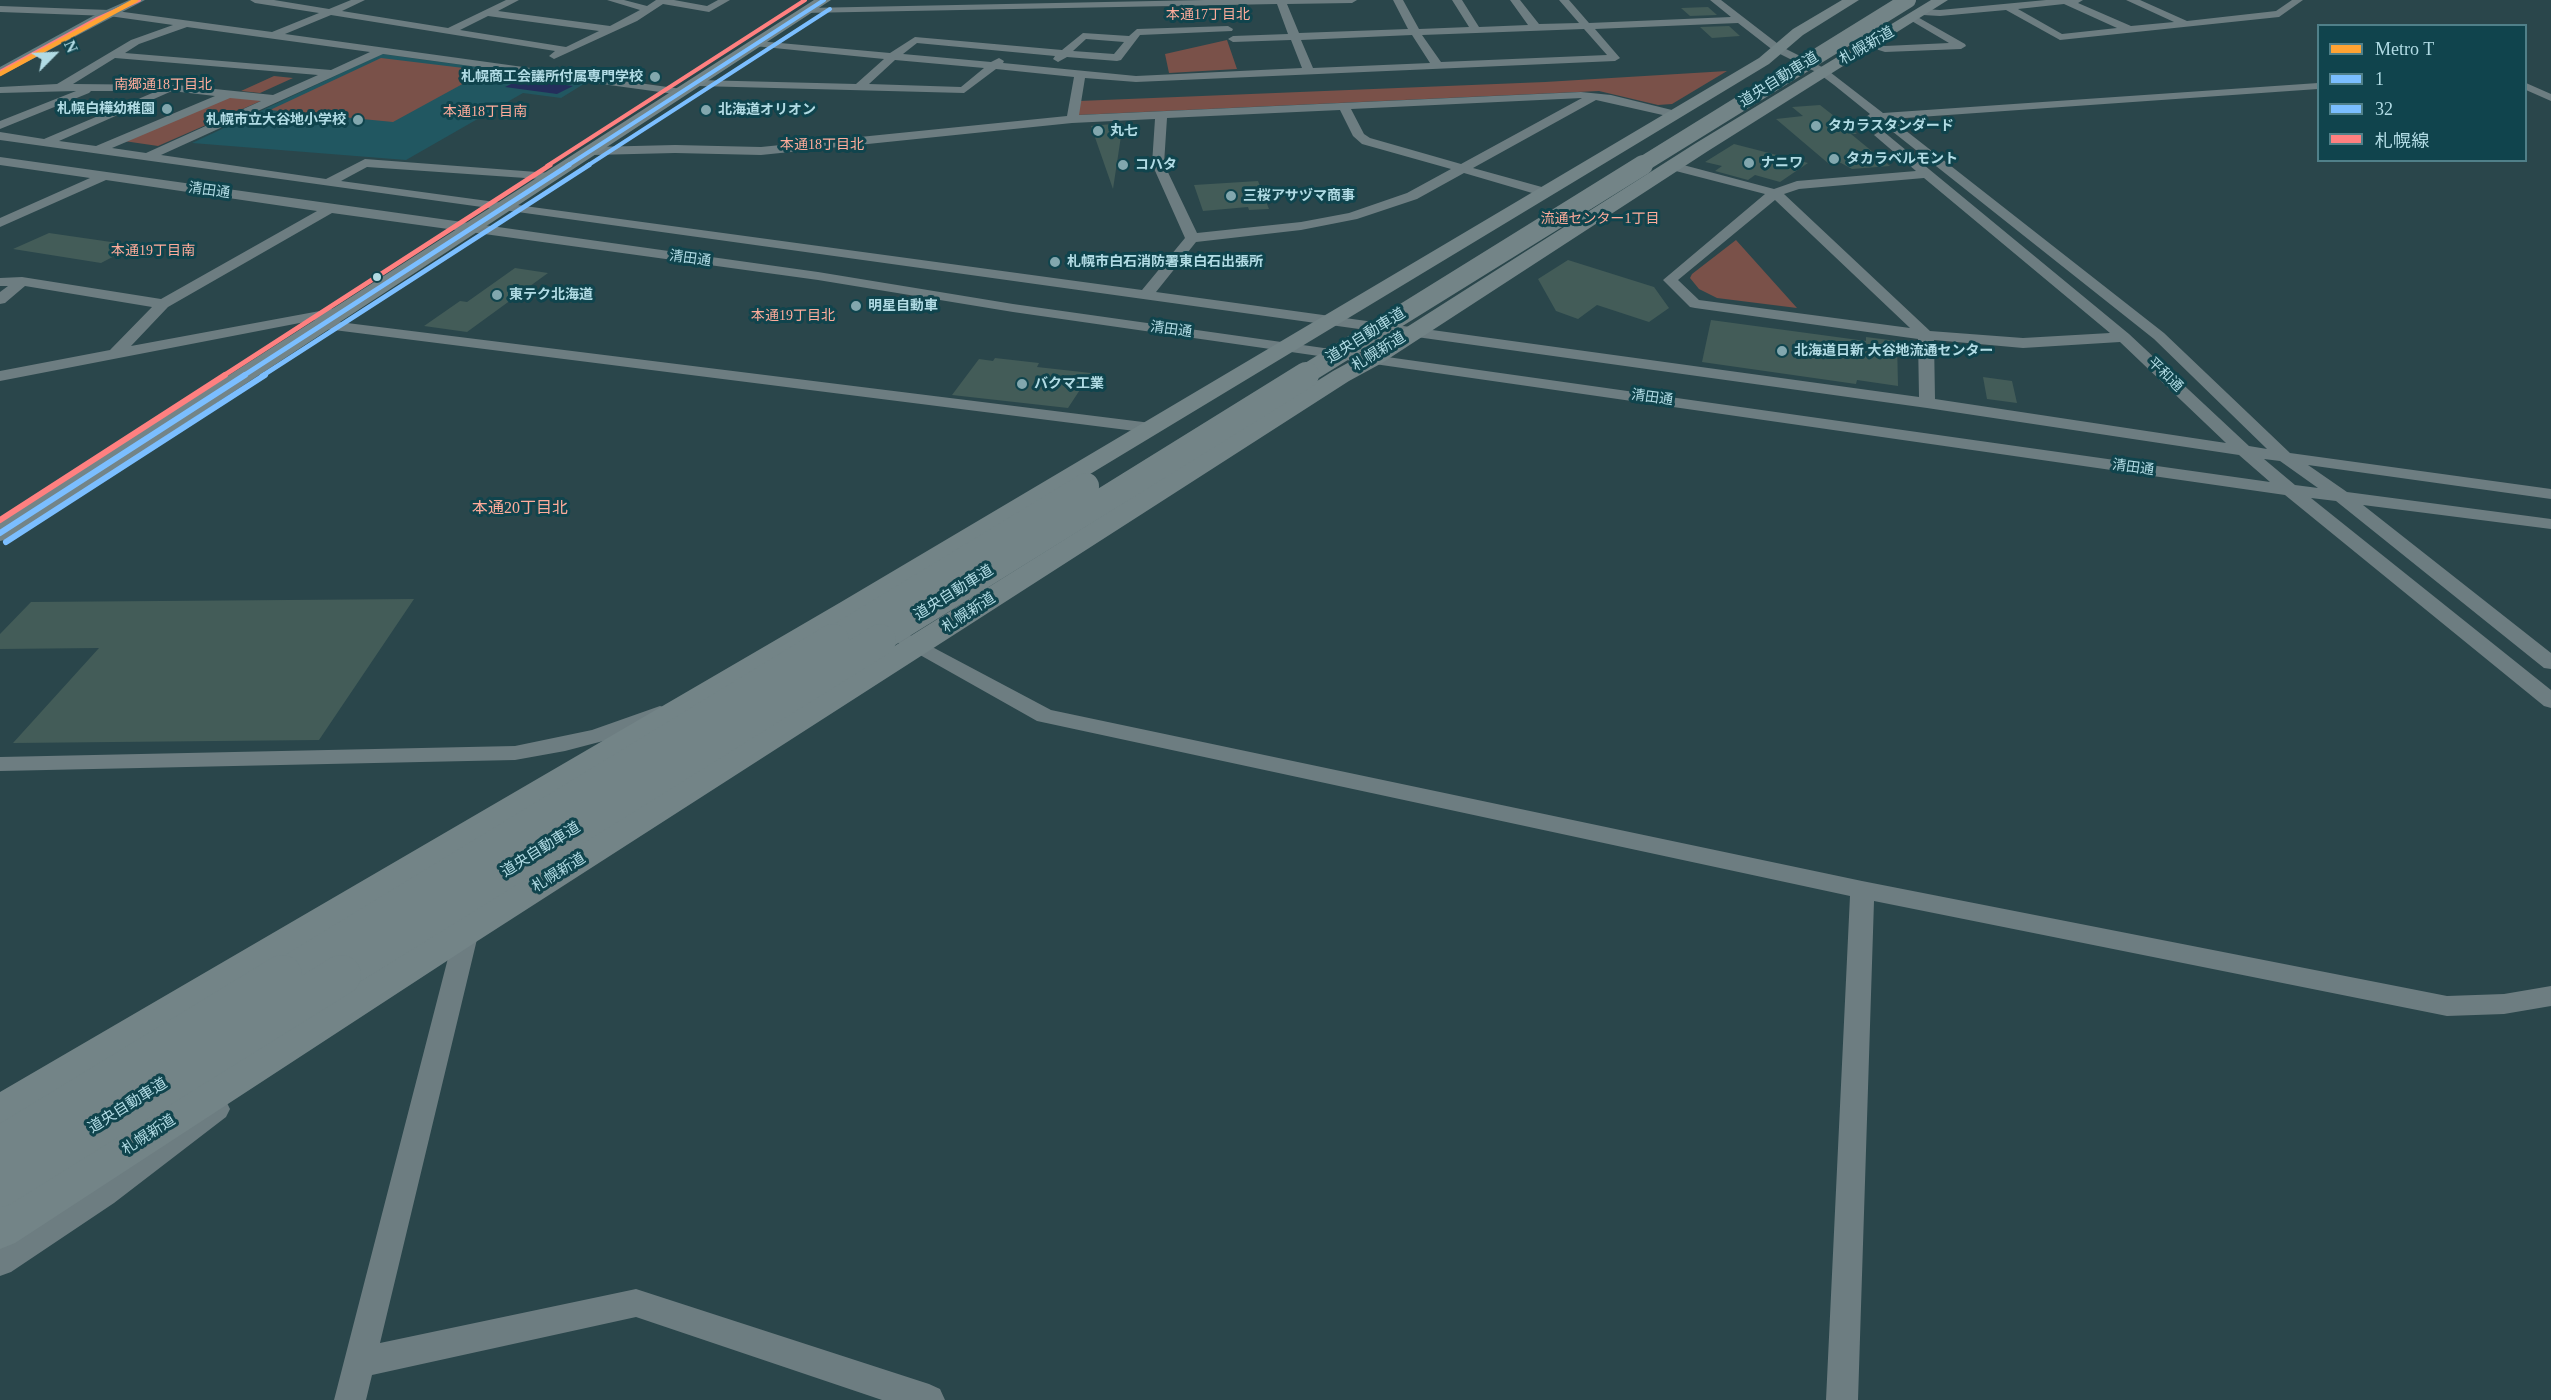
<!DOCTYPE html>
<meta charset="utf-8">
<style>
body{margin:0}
#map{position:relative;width:2551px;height:1400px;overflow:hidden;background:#2a464b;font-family:"Times New Roman","Noto Sans JP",serif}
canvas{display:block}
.legend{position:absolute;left:2317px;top:24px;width:210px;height:138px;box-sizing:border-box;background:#10444d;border:2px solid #508089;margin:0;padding:8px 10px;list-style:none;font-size:18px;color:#b1dbe4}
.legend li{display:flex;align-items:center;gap:12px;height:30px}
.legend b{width:30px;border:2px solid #508089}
.north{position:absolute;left:24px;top:24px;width:60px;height:60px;-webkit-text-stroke:4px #10444d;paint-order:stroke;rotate:66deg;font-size:16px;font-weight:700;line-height:24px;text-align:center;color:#b1dbe4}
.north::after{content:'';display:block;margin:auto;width:21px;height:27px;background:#b1dbe4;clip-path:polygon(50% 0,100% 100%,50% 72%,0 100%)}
</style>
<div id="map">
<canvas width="2551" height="1400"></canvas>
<ul class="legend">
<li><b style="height:8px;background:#ffa333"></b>Metro T</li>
<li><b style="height:8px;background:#7bbeff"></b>1</li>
<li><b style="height:8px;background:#7bbeff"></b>32</li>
<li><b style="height:8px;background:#ff8080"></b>札幌線</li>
</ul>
<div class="north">N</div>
</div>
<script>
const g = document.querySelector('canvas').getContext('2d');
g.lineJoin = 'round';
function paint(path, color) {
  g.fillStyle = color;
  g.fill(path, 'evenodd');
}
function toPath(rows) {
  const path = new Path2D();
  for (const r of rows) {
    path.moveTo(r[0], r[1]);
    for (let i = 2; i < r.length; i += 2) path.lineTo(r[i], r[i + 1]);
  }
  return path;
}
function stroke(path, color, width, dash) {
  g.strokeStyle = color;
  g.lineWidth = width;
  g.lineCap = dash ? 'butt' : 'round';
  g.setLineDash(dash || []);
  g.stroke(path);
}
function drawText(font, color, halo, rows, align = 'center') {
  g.font = font + ' "Times New Roman","Noto Sans JP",serif';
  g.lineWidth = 6;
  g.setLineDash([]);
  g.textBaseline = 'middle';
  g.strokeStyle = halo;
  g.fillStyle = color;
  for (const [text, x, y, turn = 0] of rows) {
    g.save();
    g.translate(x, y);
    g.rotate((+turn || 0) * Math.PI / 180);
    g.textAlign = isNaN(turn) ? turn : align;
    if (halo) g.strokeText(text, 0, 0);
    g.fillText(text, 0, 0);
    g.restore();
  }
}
paint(toPath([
 [382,54,587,82,561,98,523,93,406,160,192,143]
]), '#215761');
paint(toPath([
 [1227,40,1237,69,1169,73,1165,54],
 [381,58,480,70,479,75,393,122,270,110],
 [1727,71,1672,104,1658,105,1599,91,1077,115,1079,101,1545,82],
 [274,76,293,78,260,93,241,91],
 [230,96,263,100,158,146,124,141],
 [1736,240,1797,308,1717,298,1699,289,1690,278,1692,274]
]), '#7a5149');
paint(toPath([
 [521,79,573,86,557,94,505,87]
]), '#242e5b');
paint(toPath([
 [1708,7,1717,15,1690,16,1681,8],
 [1729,26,1740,36,1712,38,1700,27],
 [1820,105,1857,134,1851,134,1890,166,1852,169,1841,163,1829,164,1776,119,1803,116,1792,107],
 [1123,123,1113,189,1091,126],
 [1734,144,1808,163,1780,182,1755,175,1748,180,1715,171,1722,166,1705,162],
 [1258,181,1269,209,1249,210,1248,207,1203,211,1194,185],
 [49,233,125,244,117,248,128,249,101,263,13,249],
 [1568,260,1654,287,1669,308,1649,322,1597,305,1578,319,1556,311,1538,279],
 [515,268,548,273,467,332,424,326,460,301,467,302],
 [1711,320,1866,341,1866,337,1897,341,1898,386,1857,380,1856,384,1702,362],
 [995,358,1039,363,1037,367,1091,373,1068,408,952,395,979,359,993,361],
 [1983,377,2012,381,2017,403,1987,399],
 [414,599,319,740,13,743,99,648,0,649,0,634,31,602]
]), '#435c58');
paint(toPath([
 [250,0,274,0,329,9,351,0,365,0,342,11,448,28,506,0,519,0,498,11,610,26,640,10,607,0,624,0,647,6,656,0,674,0,707,6,718,0,730,0,709,12,663,4,637,21,554,59,549,56,555,51,331,15,285,34,682,89,688,92,682,95,383,54,161,155,326,179,365,159,550,173,554,174,556,177,554,180,367,167,341,181,1142,290,1185,238,1152,164,1155,119,1072,123,761,155,675,153,593,155,587,151,593,147,675,145,761,147,1067,116,1074,77,996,69,964,93,698,86,692,83,698,80,856,84,884,59,754,46,753,44,758,41,890,53,915,37,1062,50,1083,33,1129,36,1137,29,1228,26,1233,29,1232,31,1140,35,1121,60,1117,61,1067,57,1058,62,1053,59,1055,56,917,43,903,54,991,62,999,58,1004,61,1003,63,1136,76,1302,68,1291,40,1233,42,1228,39,1233,36,1288,34,1277,4,803,13,802,11,807,8,1204,0,1357,0,1352,3,1287,4,1299,33,1408,29,1393,0,1403,0,1419,29,1469,27,1452,0,1462,0,1479,27,1528,25,1510,0,1520,0,1539,24,1579,23,1559,0,1569,0,1589,23,1731,17,1710,0,1721,0,1782,47,1826,69,1883,113,2318,83,2318,89,1891,119,2164,333,2290,453,2551,489,2551,499,2308,465,2347,492,2551,519,2551,529,2363,505,2551,653,2551,669,2544,668,2336,501,2311,498,2551,690,2551,708,2544,706,2285,495,1013,312,818,280,332,213,168,307,131,346,336,308,341,309,343,312,341,315,0,381,0,371,110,350,152,307,25,286,5,303,0,304,0,292,8,286,0,286,0,278,22,277,161,299,317,211,106,180,0,227,0,218,90,178,0,165,0,157,818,272,1013,304,2270,482,2239,455,1927,408,0,140,0,132,44,139,157,91,91,91,89,93,0,129,0,121,76,91,0,93,0,87,57,84,131,40,173,25,109,16,0,12,0,6,109,10,272,32,319,13,255,3,250,0],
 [488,16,599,31,566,47,460,30,488,16],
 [1738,23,1774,51,1818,73,1834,85,1870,114,1866,117,1868,119,1878,120,2154,339,2267,449,2249,446,2129,334,1884,132,1880,131,1874,135,1916,171,1797,181,1774,189,1672,162,1668,163,1666,166,1668,169,1765,194,1663,280,1690,307,1695,308,1918,339,1919,397,1156,292,1196,242,1301,230,1357,219,1417,199,1464,173,1539,195,1549,195,1550,192,1549,189,1473,168,1596,100,1676,118,1682,114,1680,112,1611,95,1581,92,1079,115,1085,78,1136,82,1615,61,1620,58,1595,29,1738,23],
 [187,27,370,52,331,70,125,53,139,44,187,27],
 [1584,29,1607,55,1441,62,1422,35,1584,29],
 [1412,35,1430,63,1313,68,1301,40,1412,35],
 [1086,39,1124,42,1114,54,1073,51,1086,39],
 [115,58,318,75,273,95,176,85,73,84,115,58],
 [895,60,984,68,961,87,869,84,895,60],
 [172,91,215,96,96,146,59,141,172,91],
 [230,98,261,101,146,153,112,148,230,98],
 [1582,98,1461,164,1370,138,1364,134,1351,109,1582,98],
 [1340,110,1353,136,1362,144,1451,169,1407,193,1349,213,1301,222,1197,233,1164,164,1167,118,1340,110],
 [1924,178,2110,333,2023,338,1930,331,1784,194,1799,189,1924,178],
 [1775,200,1910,328,1699,300,1678,280,1775,200],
 [1934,340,2023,348,2120,342,2226,443,1935,399,1934,340],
 [2264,459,2280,461,2318,488,2295,485,2264,459],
 [2046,0,2083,0,2078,3,2131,26,2174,22,2126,0,2140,0,2187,21,2276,11,2292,0,2303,0,2279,17,2060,40,2006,10,1940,16,1923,15,1918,12,1923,9,1940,10,2046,0],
 [2064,4,2117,28,2062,34,2018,9,2064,4],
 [1914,15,1965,44,1966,46,1961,49,1885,52,1863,45,1868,42,1885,46,1949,43,1910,20,1909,18,1914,15],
 [2526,83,2551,94,2551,101,2526,90,2526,83],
 [323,320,1151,423,1159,428,1151,433,318,328,315,325,318,322,323,320],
 [904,632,1051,710,1862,881,2447,996,2504,994,2551,986,2551,1006,2504,1014,2447,1016,1874,901,1858,1400,1826,1400,1850,896,1037,721,897,642,894,638,897,634,904,632],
 [660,706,667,708,671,713,667,718,607,740,565,751,515,760,0,771,0,757,515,746,592,730,660,706],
 [467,922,476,924,479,931,380,1343,636,1289,929,1384,940,1389,945,1400,882,1400,636,1317,372,1375,366,1400,334,1400,455,931,458,924,467,922],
 [216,1097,226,1101,230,1109,226,1117,114,1203,11,1272,0,1276,0,1246,94,1185,206,1101,216,1097]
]), '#6d7d81');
paint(toPath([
 [129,0,145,0,0,76,0,67,93,16,129,0]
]), '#667d81');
paint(toPath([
 [814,0,831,0,9,539,0,541,0,522,814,0],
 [1842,0,1859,0,1803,35,1769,64,14,1124,0,1129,0,1092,841,602,1759,58,1793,29,1842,0],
 [1931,0,1948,0,1708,151,1382,363,1349,381,479,940,15,1243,0,1249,0,1207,1333,371,1366,353,1696,143,1931,0]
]), '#738487');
stroke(toPath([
 [1640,166,1908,0]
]), '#738487', 16);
stroke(toPath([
 [1303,376,1643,165]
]), '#738487', 20);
stroke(toPath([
 [831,641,1086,486],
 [877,641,1306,375]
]), '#738487', 26);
stroke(toPath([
 [280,977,833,640],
 [338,977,880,640]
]), '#738487', 32);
stroke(toPath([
 [0,1147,282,975],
 [0,1187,341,975]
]), '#738487', 40);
stroke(toPath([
 [567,166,824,0]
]), '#7bbeff', 4);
stroke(toPath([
 [243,376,569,165]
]), '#7bbeff', 5);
stroke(toPath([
 [0,533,245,375]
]), '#7bbeff', 6);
stroke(toPath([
 [587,166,830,9]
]), '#7bbeff', 4);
stroke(toPath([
 [262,376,589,165]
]), '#7bbeff', 5);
stroke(toPath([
 [6,542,265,375]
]), '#7bbeff', 6);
stroke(toPath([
 [547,166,805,0]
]), '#ff8080', 4);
stroke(toPath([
 [223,376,550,165]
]), '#ff8080', 5);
stroke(toPath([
 [0,520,225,375]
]), '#ff8080', 6);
stroke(toPath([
 [0,72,97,19,139,0]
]), '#ff8080', 4);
stroke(toPath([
 [0,74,136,0]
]), '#ffa333', 4.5);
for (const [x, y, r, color] of [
 [655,77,6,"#82a7ae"],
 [167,109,6,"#82a7ae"],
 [706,110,6,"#82a7ae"],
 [358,120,6,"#82a7ae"],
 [1816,126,6,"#82a7ae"],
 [1098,131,6,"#82a7ae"],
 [1834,159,6,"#82a7ae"],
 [1749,163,6,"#82a7ae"],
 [1123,165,6,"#82a7ae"],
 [1231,196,6,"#82a7ae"],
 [1055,262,6,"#82a7ae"],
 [377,277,5,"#b1dbe4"],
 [497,295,6,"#82a7ae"],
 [856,306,6,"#82a7ae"],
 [1782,351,6,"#82a7ae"],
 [1022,384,6,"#82a7ae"]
]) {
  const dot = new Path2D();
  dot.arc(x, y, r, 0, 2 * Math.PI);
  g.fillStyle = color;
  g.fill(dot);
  stroke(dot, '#10444d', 2);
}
drawText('14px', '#feac9b', '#10444d', [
 ["本通17丁目北",1208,15],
 ["南郷通18丁目北",163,85],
 ["本通18丁目南",485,112],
 ["本通18丁目北",822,145],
 ["流通センター1丁目",1600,219],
 ["本通19丁目南",153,251],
 ["本通19丁目北",793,316]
]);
drawText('bold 14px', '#b1dbe4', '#10444d', [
 ["札幌商工会議所付属専門学校",643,77,"right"],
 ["札幌白樺幼稚園",155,109,"right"],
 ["北海道オリオン",718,110],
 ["札幌市立大谷地小学校",346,120,"right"],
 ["タカラスタンダード",1828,126],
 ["丸七",1110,131],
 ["タカラベルモント",1846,159],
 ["ナニワ",1761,163],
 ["コハタ",1135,165],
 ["三桜アサヅマ商事",1243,196],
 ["札幌市白石消防署東白石出張所",1067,262],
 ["東テク北海道",509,295],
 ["明星自動車",868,306],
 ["北海道日新 大谷地流通センター",1794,351],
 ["バクマ工業",1034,384]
], 'left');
drawText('14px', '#b1dbe4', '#10444d', [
 ["清田通",209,191,8],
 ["清田通",690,259,8],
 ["清田通",1171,330,8],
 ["平和通",2165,375,44],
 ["清田通",1652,398,8],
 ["清田通",2133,468,8]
]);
drawText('15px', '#b1dbe4', '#10444d', [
 ["札幌新道",1867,46,-30],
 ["道央自動車道",1779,80,-32],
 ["道央自動車道",1366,336,-32],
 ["札幌新道",1379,352,-32],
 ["道央自動車道",954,593,-32],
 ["札幌新道",969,613,-33],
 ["道央自動車道",541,850,-32],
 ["札幌新道",559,873,-32],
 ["道央自動車道",128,1106,-32],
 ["札幌新道",149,1135,-33]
]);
drawText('16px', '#feac9b', '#10444d', [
 ["本通20丁目北",520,509]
]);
</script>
